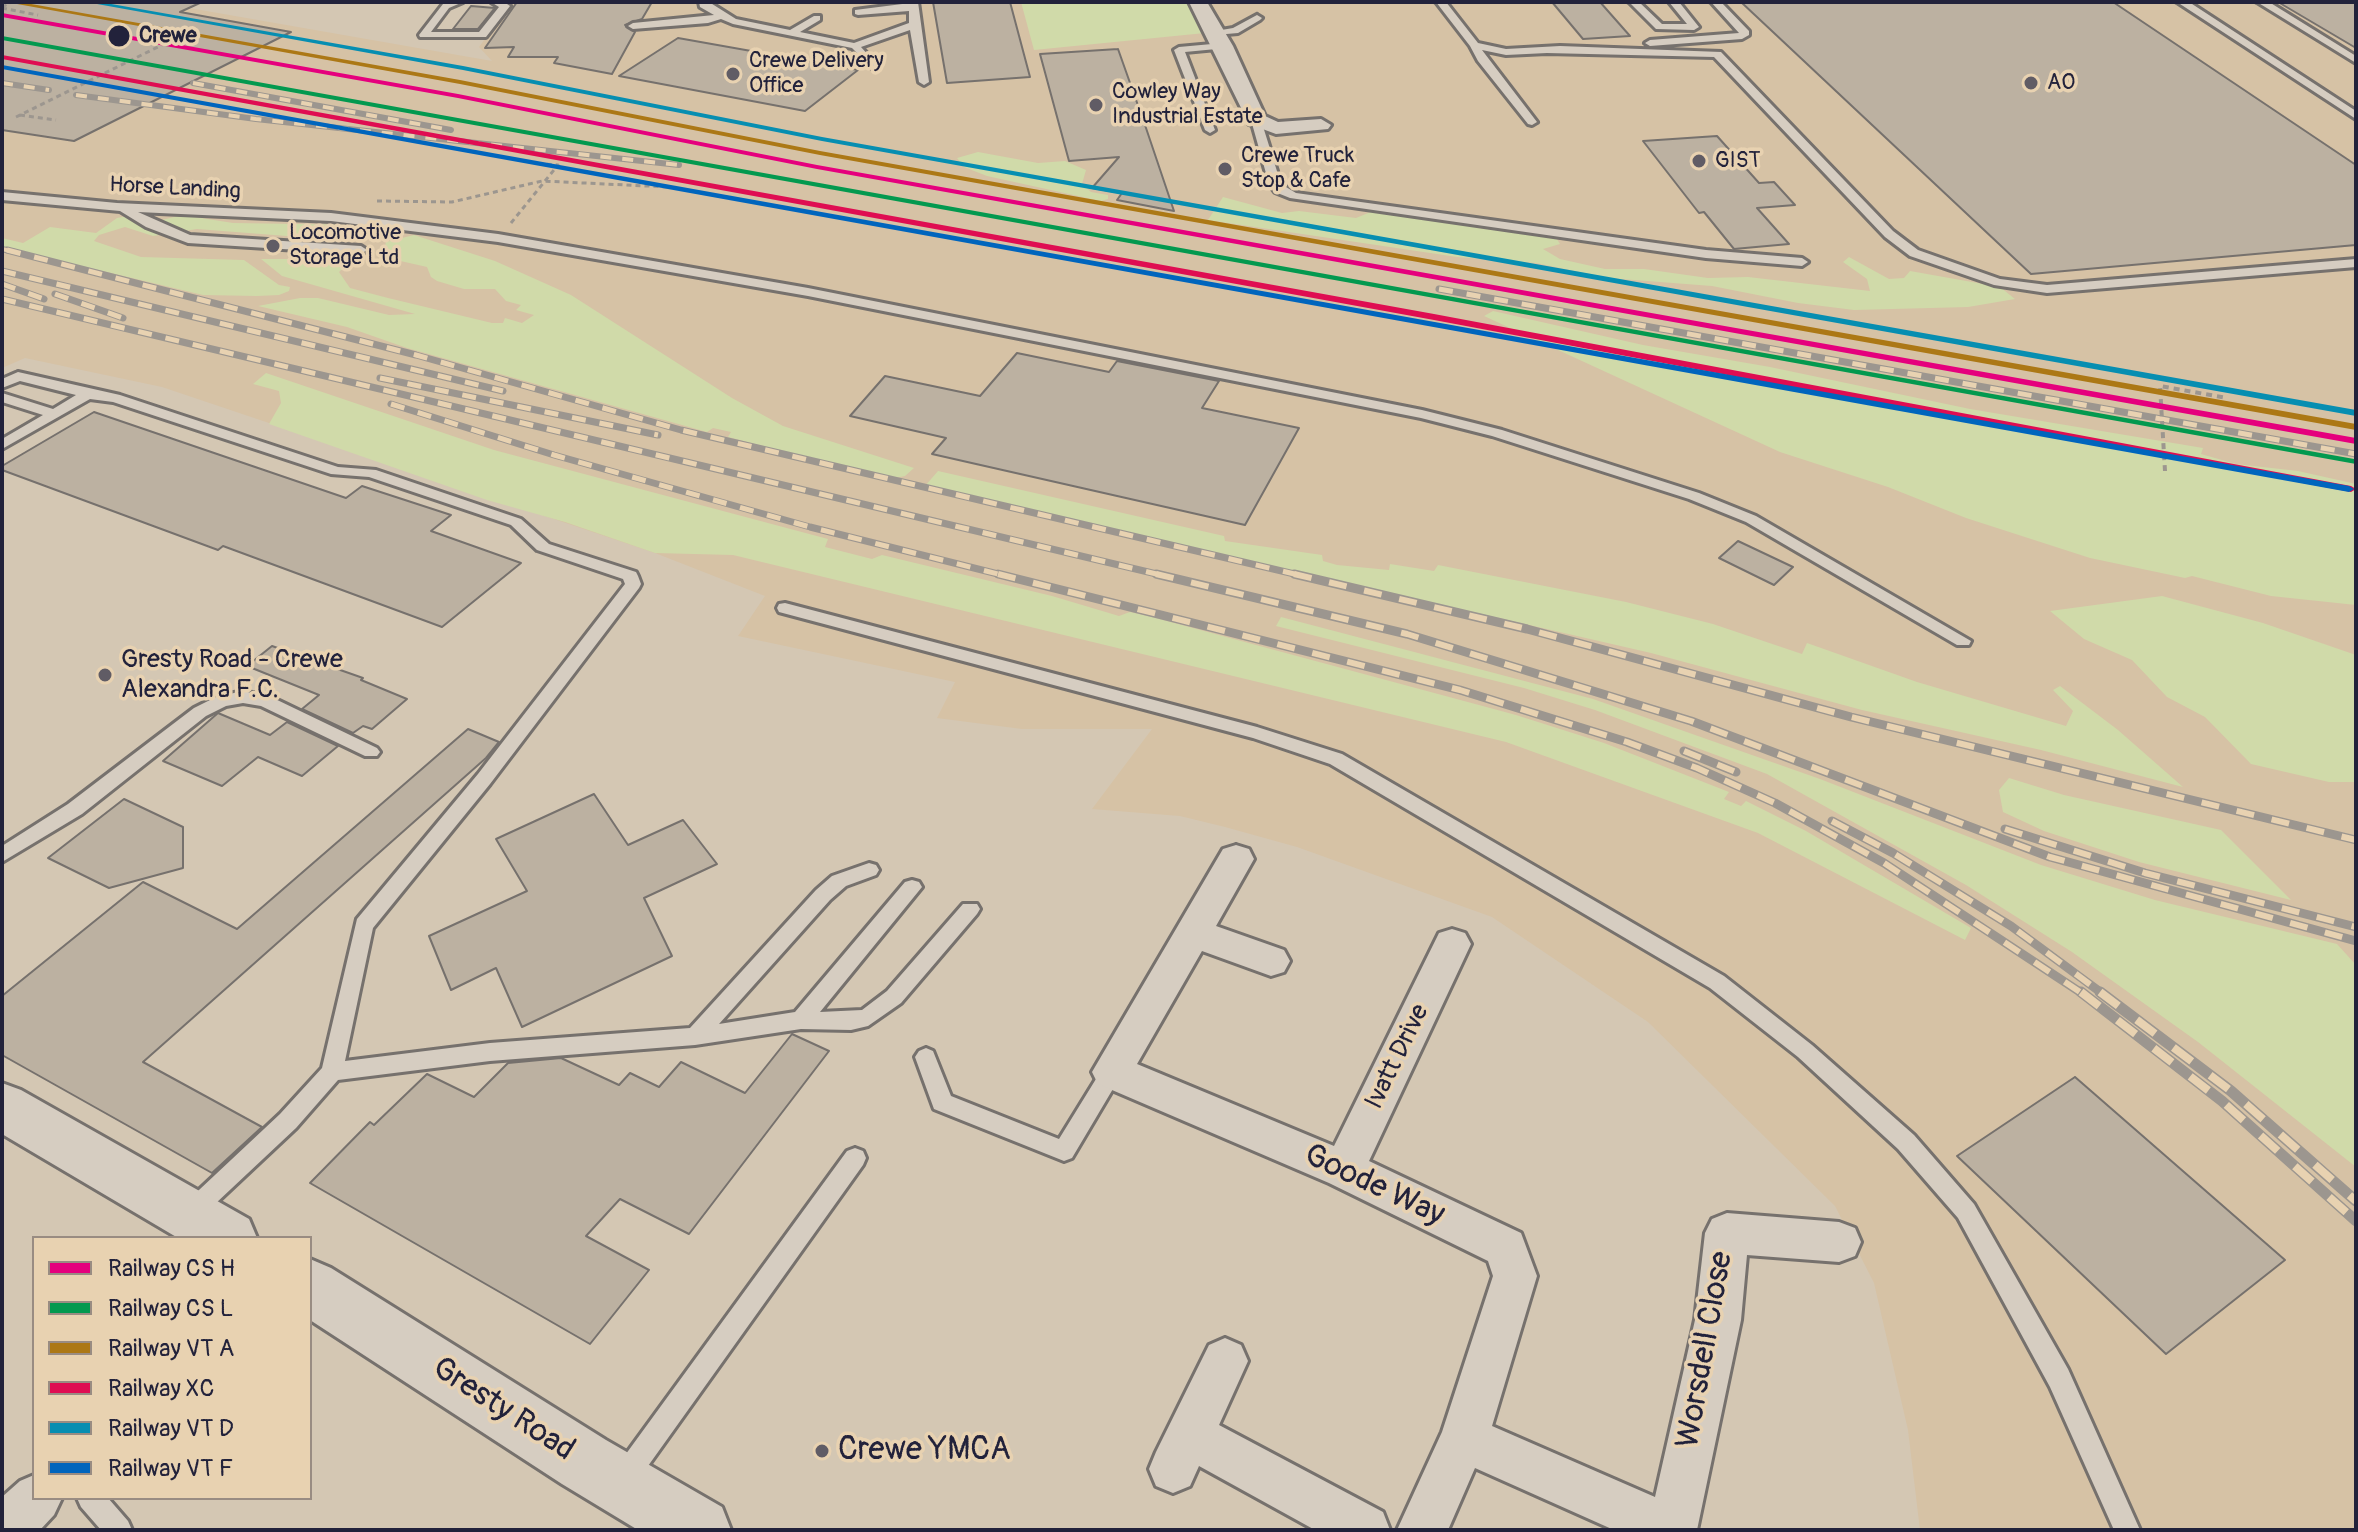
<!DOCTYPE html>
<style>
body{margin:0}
#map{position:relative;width:2358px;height:1532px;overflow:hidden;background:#d4c7b3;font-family:Pangolin,sans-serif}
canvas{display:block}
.frame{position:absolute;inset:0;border:4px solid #22223b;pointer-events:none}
.legend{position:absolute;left:32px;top:1236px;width:280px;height:264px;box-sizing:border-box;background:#e8d2b1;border:2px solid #998c82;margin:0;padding:10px 14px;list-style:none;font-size:24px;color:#22223b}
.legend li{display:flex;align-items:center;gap:16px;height:40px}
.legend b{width:40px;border:2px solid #998c82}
</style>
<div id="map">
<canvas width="2358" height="1532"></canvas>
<div class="frame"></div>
<ul class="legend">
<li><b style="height:10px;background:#e5007d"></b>Railway CS H</li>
<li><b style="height:10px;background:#03994f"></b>Railway CS L</li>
<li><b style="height:10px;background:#ac7815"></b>Railway VT A</li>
<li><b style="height:10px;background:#df0d52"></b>Railway XC</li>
<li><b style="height:10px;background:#078eb1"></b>Railway VT D</li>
<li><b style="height:10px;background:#0065bd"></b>Railway VT F</li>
</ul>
</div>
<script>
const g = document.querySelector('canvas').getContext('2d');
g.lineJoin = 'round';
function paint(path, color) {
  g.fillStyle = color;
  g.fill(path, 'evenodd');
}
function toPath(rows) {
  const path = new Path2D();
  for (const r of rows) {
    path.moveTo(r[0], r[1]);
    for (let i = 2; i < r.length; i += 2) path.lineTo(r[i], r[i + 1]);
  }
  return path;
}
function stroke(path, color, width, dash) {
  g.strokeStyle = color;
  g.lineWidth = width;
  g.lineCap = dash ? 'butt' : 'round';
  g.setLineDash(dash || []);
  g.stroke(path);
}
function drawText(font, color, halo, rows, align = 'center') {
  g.font = font + ' Pangolin,sans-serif';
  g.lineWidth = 7;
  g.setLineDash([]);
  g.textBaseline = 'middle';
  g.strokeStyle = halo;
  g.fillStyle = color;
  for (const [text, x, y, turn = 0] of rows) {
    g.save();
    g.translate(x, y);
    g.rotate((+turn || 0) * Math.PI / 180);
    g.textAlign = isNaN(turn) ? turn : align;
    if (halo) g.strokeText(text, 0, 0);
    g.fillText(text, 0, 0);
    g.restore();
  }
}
paint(toPath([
 [2,2,155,2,492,61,479,47,512,2,2356,2,2356,1530,1920,1530,1908,1430,1874,1283,1835,1206,1648,1022,1492,917,1297,847,1225,827,1180,816,1092,809,1152,729,1022,729,937,718,955,682,738,636,765,596,655,553,162,387,25,358,2,368]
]), '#d6c2a5');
paint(toPath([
 [1021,2,1200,2,1215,32,1034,50],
 [978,152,1038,163,1065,161,1086,170,1082,184,1091,192,1108,195,1108,199,1101,201,987,176,964,167,957,158],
 [1223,197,1282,213,1299,211,1356,218,1373,211,1555,236,1560,244,1543,249,1560,259,1605,269,1644,269,1708,278,1748,277,1870,291,1867,279,1843,262,1849,257,1889,279,1904,278,1910,271,2000,287,2015,299,1968,307,1854,310,1798,303,1712,286,1608,278,1536,263,1457,257,1208,220],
 [133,215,150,223,182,215,233,223,361,225,367,229,350,238,325,239,197,229,153,236,125,227,99,235,94,241,141,257,244,260,279,285,290,287,289,291,279,295,257,296,203,295,2,247,2,238,23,243,50,227,96,233,117,218],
 [414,235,495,261,571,295,732,398,783,426,914,468,905,476,895,478,794,454,728,437,731,432,713,428,707,432,407,348,347,327,258,306,300,298,318,298,389,315,415,314,282,276,261,259,325,259,326,264,346,265,339,272,350,288,388,298,492,323,503,323,505,318,522,323,534,315,516,310,521,305,506,301,495,289,464,289,437,281,431,277,427,267,396,260,390,256,392,251,384,250,386,242],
 [1493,311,1643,345,1770,367,1970,409,2203,448,2201,454,2236,464,2298,471,2356,484,2356,605,2271,596,2192,576,2185,578,2090,558,1966,518,1888,487,1780,452,1484,316],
 [266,373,494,450,828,539,825,547,872,559,882,555,1052,596,1119,616,1130,612,1152,617,1516,715,1604,743,1729,792,1724,799,1741,806,1746,801,1806,831,1971,928,1965,940,1758,833,1506,742,733,555,655,553,565,522,487,500,269,424,281,403,279,391,253,384],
 [938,471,1224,536,1225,541,1322,555,1323,561,1337,565,1389,570,1390,564,1434,571,1438,565,1626,602,1713,624,1802,654,1807,643,1917,682,2066,726,2073,711,2053,690,2060,686,2118,730,2183,787,2041,750,1862,710,1651,653,925,486],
 [2162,596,2263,623,2356,655,2356,782,2329,782,2251,764,2205,717,2167,697,2132,660,2084,639,2050,611],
 [1281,617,1593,699,1820,779,2041,865,2155,900,2337,944,2356,965,2356,1167,2198,1042,2072,952,1966,885,1767,774,1595,710,1524,688,1276,626],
 [2009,778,2064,795,2221,830,2291,900,2139,862,2044,831,2003,812,1999,790]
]), '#d0daa9');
const building = toPath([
 [2,2,202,2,180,12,291,32,74,141,2,130,2,2],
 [517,2,652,2,642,19,625,25,635,32,612,74,554,63,558,57,508,57,514,47,485,48,517,2],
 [933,2,1010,2,1030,77,947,83,933,2],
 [1552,2,1600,2,1630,36,1583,39,1552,2],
 [1741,2,2113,2,2356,165,2356,245,2031,274,1741,2],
 [2278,2,2356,2,2356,48,2278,2],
 [471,6,495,8,478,29,453,29,471,6],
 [678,38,858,70,805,111,619,76,678,38],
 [1118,49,1146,128,1174,211,1117,200,1122,193,1092,188,1119,157,1069,161,1040,54,1118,49],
 [1717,136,1759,183,1774,182,1795,205,1757,208,1789,244,1734,249,1704,212,1699,213,1643,141,1717,136],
 [1017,353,1109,372,1117,361,1219,381,1202,408,1299,428,1245,525,932,454,946,438,850,416,885,376,980,396,1017,353],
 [94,412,346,498,362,486,451,515,431,531,521,563,442,627,223,546,218,550,2,470,2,466,94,412],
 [1738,541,1793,567,1774,585,1719,558,1738,541],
 [272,646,363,678,361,680,407,699,372,729,363,726,353,733,302,709,319,695,247,666,272,646],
 [218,713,270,735,287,722,338,746,302,776,258,757,222,786,163,761,218,713],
 [468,729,499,742,486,758,143,1062,262,1127,212,1173,2,1055,2,996,143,882,237,929,468,729],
 [594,794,628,845,683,820,717,864,644,898,672,956,522,1027,496,968,451,990,429,936,527,891,496,839,594,794],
 [124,799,183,827,183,868,109,888,48,858,124,799],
 [792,1034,829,1051,689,1234,620,1199,586,1236,649,1270,590,1344,310,1183,370,1122,374,1125,427,1074,474,1097,508,1063,561,1058,619,1085,630,1073,659,1087,681,1062,745,1093,792,1034],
 [2075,1077,2285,1260,2166,1354,1957,1156,2075,1077]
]);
paint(building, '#bcb1a1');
stroke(building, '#76716d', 2);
const service = toPath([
 [448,2,463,2,449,8,431,32,479,32,499,7,491,2,504,2,510,6,486,37,420,37,419,35,443,4,448,2],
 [699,2,709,2,736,19,790,30,814,16,820,16,820,20,800,32,854,43,909,23,909,11,858,15,855,14,855,10,918,2,929,82,924,85,919,82,910,30,861,47,879,67,874,70,852,48,733,24,721,19,708,23,633,29,628,26,633,23,714,15,700,7,699,2],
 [1436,2,1446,2,1478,43,1506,49,1560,46,1721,52,1893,231,1918,250,2000,279,2047,285,2356,259,2356,267,2047,293,1994,285,1910,256,1885,237,1714,57,1547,53,1506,55,1482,50,1537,122,1532,125,1528,124,1478,61,1470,46,1436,2],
 [1629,2,1639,2,1662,24,1687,24,1669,2,1679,2,1699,27,1694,30,1656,29,1629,2],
 [1711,2,1721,2,1749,31,1749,35,1742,39,1650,46,1645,43,1650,40,1739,33,1711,2],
 [2177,2,2189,2,2356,111,2356,119,2177,2],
 [2257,2,2269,2,2356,56,2356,63,2257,2],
 [1257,15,1262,18,1260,20,1238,33,1215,35,1210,32,1233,28,1257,15],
 [1223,43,1228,46,1227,48,1185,52,1215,130,1210,133,1205,130,1174,50,1179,47,1223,43],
 [1256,117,1261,120,1281,184,1296,193,1706,250,1802,258,1808,262,1802,266,1706,258,1290,198,1275,192,1269,184,1251,120,1256,117],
 [2,192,117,203,331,213,498,234,808,288,1422,410,1502,430,1699,493,1756,516,1971,641,1969,645,1957,645,1746,522,1689,499,1492,436,1421,418,808,296,498,242,331,221,138,212,190,235,361,246,367,250,361,254,188,243,146,227,120,211,2,200,2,192],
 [18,372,120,395,338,467,376,470,521,519,549,544,636,572,638,576,641,584,639,588,490,784,373,928,345,1061,490,1043,690,1028,816,890,832,876,869,863,876,865,879,870,876,875,846,886,830,900,719,1024,795,1012,905,882,912,880,919,882,922,887,820,1012,862,1010,887,991,963,904,977,904,980,909,977,914,901,1003,868,1026,851,1030,801,1029,695,1045,490,1061,338,1080,296,1128,199,1219,191,1222,183,1219,180,1212,183,1205,280,1114,322,1068,357,919,478,774,625,584,623,579,537,550,511,525,369,477,331,474,113,402,90,399,2,449,2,439,43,415,2,402,2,393,53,409,76,395,20,381,2,388,2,379,18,372],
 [785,603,1257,727,1342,754,1724,976,1812,1045,1914,1135,1974,1204,2068,1369,2140,1530,2114,1530,2050,1387,1958,1218,1898,1149,1798,1057,1710,988,1330,764,1253,738,779,612,777,608,779,604,785,603],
 [243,691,271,697,377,748,380,752,377,756,365,756,261,706,243,703,226,706,206,716,82,814,2,862,2,846,68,804,194,708,216,697,243,691],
 [926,1048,933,1051,951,1096,1059,1139,1104,1066,1112,1063,1120,1066,1123,1072,1072,1158,1064,1161,934,1109,915,1057,919,1051,926,1048],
 [855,1148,863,1151,866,1158,863,1165,633,1487,624,1491,615,1487,611,1478,615,1469,847,1151,855,1148],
 [77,1498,108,1498,128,1521,132,1530,101,1530,81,1507,77,1498]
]);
const minor = toPath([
 [1189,2,1207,2,1233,46,1265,116,1278,122,1321,119,1331,125,1328,129,1276,134,1249,124,1189,2],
 [1236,845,1249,849,1254,859,1216,926,1284,950,1290,961,1284,972,1271,976,1202,951,1137,1064,1334,1146,1439,933,1452,929,1465,933,1471,944,1369,1161,1521,1233,1537,1276,1492,1426,1655,1497,1695,1320,1705,1233,1712,1219,1727,1213,1839,1222,1855,1228,1861,1242,1855,1256,1839,1262,1747,1255,1741,1320,1697,1530,1614,1530,1475,1468,1448,1530,1397,1530,1442,1432,1493,1276,1488,1261,1329,1183,1098,1084,1092,1072,1223,849,1236,845],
 [1225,1338,1241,1345,1248,1361,1219,1425,1383,1512,1390,1530,1315,1530,1199,1466,1190,1486,1173,1493,1156,1486,1149,1469,1156,1452,1209,1345,1225,1338],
 [34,1475,34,1498,62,1498,54,1515,40,1530,2,1530,2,1497,20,1481,34,1475]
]);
const secondary = toPath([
 [2,1083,21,1090,249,1219,257,1238,178,1238,2,1134,2,1083],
 [310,1259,331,1268,606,1440,722,1507,731,1530,638,1530,562,1484,310,1320,310,1259]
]);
stroke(service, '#76716d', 6);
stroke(minor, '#76716d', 6);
stroke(secondary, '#76716d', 6);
stroke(toPath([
 [2,7,12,2],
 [2,8,38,15],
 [20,115,56,120],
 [377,201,452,202,542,181,668,187],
 [511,223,558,165,545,164]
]), '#9c968f', 3, [5, 4]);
paint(service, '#d6cdc1');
paint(minor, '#d6cdc1');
paint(secondary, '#d6cdc1');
const railFar3 = toPath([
 [2,83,49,90],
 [193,83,451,130],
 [76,95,256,119,679,165],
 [2,249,15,252]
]);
const railFar2 = toPath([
 [7,250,416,355,681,430,1303,576],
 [2,271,503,391],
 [2,284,44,299],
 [1439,289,2356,454],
 [55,294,123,318],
 [2,299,1165,576],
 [380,378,658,435],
 [391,404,554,455,810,527,1006,576]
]);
const railFar1 = toPath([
 [998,574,1460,690,1627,742,1697,768,1775,803,1884,863,2083,994],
 [1156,574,1407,634,1691,721,2050,857,2356,941],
 [1294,574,1527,629,1851,717,2356,840],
 [1684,751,1736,772],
 [1832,821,1893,853,2011,926,2103,994],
 [2005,829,2145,873,2356,927]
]);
const rail = toPath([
 [2081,992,2222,1101,2356,1221],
 [2100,992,2231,1091,2356,1201]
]);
stroke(railFar3, '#9c968f', 6);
stroke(railFar2, '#9c968f', 7);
stroke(railFar1, '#9c968f', 9);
stroke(rail, '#9c968f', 11);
stroke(railFar3, '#e8d2b1', 4, [11]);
stroke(railFar2, '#e8d2b1', 5, [14]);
stroke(railFar1, '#e8d2b1', 6, [18]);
stroke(rail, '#e8d2b1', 8, [23]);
stroke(toPath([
 [143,32,175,38],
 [16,117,176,38]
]), '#9c968f', 3, [5, 4]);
stroke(toPath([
 [2165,471,2160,386,2227,398]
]), '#9c968f', 4, [6, 5]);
paint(toPath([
 [2,13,458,94,817,165,2356,438,2356,444,817,169,458,98,2,17,2,13]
]), '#e5007d');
paint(toPath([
 [2,36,2354,459,2356,460,2356,464,2,40,2,36]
]), '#03994f');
paint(toPath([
 [6,2,20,2,460,80,820,151,2356,424,2356,430,820,155,460,84,6,2]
]), '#ac7815');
paint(toPath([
 [2,55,1434,314,2351,486,2356,489,2351,492,1434,320,2,59,2,55]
]), '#df0d52');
paint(toPath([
 [86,2,100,2,463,66,822,137,2356,410,2356,416,822,141,463,70,86,2]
]), '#078eb1');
paint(toPath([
 [2,65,2349,486,2354,489,2349,492,2,69,2,65]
]), '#0065bd');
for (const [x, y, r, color] of [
 [119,36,12,"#22223b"],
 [733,74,8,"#605c65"],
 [2031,83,8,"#605c65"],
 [1096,105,8,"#605c65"],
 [1699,161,8,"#605c65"],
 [1225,169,8,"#605c65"],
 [273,246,8,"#605c65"],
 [105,675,8,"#605c65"],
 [822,1451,8,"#605c65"]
]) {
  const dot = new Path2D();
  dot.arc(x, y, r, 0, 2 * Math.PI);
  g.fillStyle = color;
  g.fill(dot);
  stroke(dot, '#e8d2b1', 3);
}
drawText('bold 22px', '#22223b', '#e8d2b1', [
 ["Crewe",139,36]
], 'left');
drawText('22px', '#22223b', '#e8d2b1', [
 ["Crewe Delivery",749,61],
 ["Office",749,86],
 ["AO",2047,83],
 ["Cowley Way",1112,92],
 ["Industrial Estate",1112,117],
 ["Crewe Truck",1241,156],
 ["Stop & Cafe",1241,181],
 ["GIST",1715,161],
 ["Locomotive",289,233],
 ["Storage Ltd",289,258]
], 'left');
drawText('22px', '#22223b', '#e8d2b1', [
 ["Horse Landing",175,189,3]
]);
drawText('26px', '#22223b', '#e8d2b1', [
 ["Gresty Road - Crewe",121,660],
 ["Alexandra F.C.",121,690]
], 'left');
drawText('26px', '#22223b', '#e8d2b1', [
 ["Ivatt Drive",1398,1057,-64]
]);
drawText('32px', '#22223b', '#e8d2b1', [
 ["Goode Way",1374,1186,25],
 ["Worsdell Close",1706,1350,-80],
 ["Gresty Road",503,1410,33]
]);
drawText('32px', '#22223b', '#e8d2b1', [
 ["Crewe YMCA",838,1451]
], 'left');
</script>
